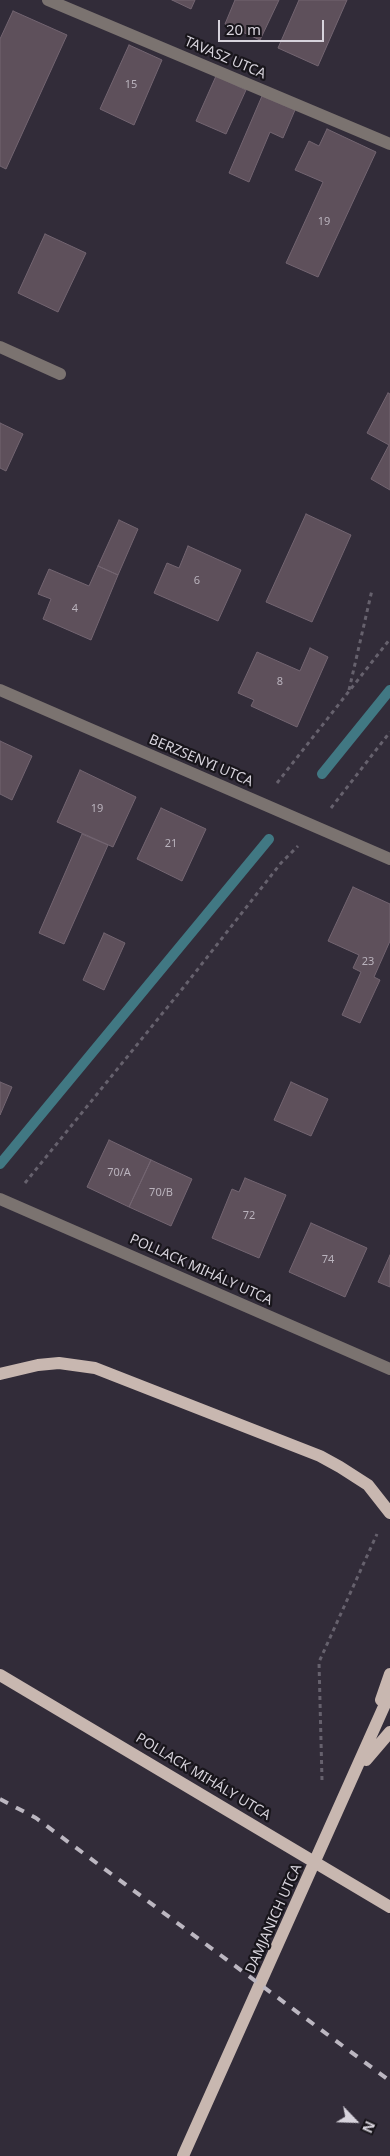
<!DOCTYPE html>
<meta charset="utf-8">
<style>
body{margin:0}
#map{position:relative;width:390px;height:2156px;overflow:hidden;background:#322c39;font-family:"Noto Sans",sans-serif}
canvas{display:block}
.north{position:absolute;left:330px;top:2096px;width:50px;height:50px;-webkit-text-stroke:4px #18151b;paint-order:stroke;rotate:114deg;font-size:14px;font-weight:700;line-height:20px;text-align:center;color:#d7d3dc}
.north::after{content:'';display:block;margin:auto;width:18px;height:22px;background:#d7d3dc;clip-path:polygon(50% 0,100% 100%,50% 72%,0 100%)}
.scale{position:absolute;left:218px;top:20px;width:106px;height:22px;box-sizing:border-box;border:2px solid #d7d3dc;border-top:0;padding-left:6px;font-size:15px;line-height:18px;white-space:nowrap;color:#d7d3dc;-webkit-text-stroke:4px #18151b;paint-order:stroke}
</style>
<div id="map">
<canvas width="390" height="2156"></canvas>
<div class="north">N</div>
<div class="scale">20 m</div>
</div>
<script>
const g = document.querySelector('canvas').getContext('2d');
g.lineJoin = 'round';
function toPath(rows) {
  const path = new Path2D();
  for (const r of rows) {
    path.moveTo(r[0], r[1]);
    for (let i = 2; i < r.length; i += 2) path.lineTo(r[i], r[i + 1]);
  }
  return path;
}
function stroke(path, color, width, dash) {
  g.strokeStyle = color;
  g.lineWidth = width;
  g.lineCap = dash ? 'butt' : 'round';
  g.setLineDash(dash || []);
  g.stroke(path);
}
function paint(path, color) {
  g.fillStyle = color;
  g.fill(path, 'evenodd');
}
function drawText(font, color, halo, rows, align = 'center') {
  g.font = font + ' "Noto Sans",sans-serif';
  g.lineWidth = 4.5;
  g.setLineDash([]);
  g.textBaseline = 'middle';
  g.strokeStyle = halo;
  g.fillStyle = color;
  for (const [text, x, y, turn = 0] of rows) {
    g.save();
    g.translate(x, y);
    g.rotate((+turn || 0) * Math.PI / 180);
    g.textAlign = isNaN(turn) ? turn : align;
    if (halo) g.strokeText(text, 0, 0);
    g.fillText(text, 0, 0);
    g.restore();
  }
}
stroke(toPath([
 [322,774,390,690],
 [0,1164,269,839]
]), '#417883', 10);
const building = toPath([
 [172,0,195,0,191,9,172,0],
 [235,0,279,0,260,40,225,24,235,0],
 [299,0,347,0,318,66,278,48,299,0],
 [13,11,67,35,6,169,0,166,0,39,13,11],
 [129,45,162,60,134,125,100,109,129,45],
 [216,76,246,90,226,134,196,121,216,76],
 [262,96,295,110,283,138,270,132,249,182,229,173,262,96],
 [327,129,376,152,318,277,286,263,323,182,295,170,309,141,319,146,327,129],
 [45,234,86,253,58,312,18,293,45,234],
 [388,393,390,394,390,490,371,479,389,445,367,433,388,393],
 [0,423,23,434,6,471,0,468,0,423],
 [306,514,351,535,312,622,266,602,306,514],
 [119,520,138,529,118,575,98,566,119,520],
 [188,546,241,570,218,621,154,593,167,563,179,568,188,546],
 [98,566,118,575,91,640,43,619,51,599,38,594,49,569,89,586,98,566],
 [310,648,328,657,297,727,251,706,254,700,238,693,257,652,300,671,310,648],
 [0,741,32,756,12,800,0,794,0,741],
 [80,770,136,797,113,847,57,822,80,770],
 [161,808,206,829,182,881,137,859,161,808],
 [82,834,108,845,64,944,39,933,82,834],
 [353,887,390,904,390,941,374,977,380,980,360,1023,342,1015,361,972,353,968,359,955,328,941,353,887],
 [104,933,125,943,104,990,83,980,104,933],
 [0,1082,12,1087,0,1115,0,1082],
 [291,1082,328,1099,311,1136,274,1120,291,1082],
 [109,1140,151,1160,129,1207,87,1187,109,1140],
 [151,1160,192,1179,171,1226,129,1207,151,1160],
 [245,1178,286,1195,259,1258,212,1238,232,1189,239,1192,245,1178],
 [311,1223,367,1248,345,1297,289,1272,311,1223],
 [390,1255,390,1287,378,1282,390,1255]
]);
paint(building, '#5e505b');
stroke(building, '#736571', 1);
stroke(toPath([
 [349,690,372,590],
 [277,783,390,639],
 [331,808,390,732],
 [25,1183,183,988,281,863,298,846],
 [322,1780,319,1662,377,1534]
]), '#66616d', 3, [4, 4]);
stroke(toPath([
 [48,0,390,144],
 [0,347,60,374],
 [0,690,390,859],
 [0,1199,390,1369]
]), '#7b7370', 12);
stroke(toPath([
 [0,1374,38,1365,59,1363,95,1368,320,1456,340,1467,368,1485,390,1513],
 [0,1675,390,1907],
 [381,1700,390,1674],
 [366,1760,390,1732],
 [183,2156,390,1693]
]), '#c8b7b0', 12);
stroke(toPath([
 [0,1799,36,1818,390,2081]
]), '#bcb7c1', 4, [9, 9]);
drawText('11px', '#b9b2bc', null, [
 ["15",131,85],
 ["19",324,222],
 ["6",197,581],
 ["4",75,609],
 ["8",280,682],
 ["19",97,809],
 ["21",171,844],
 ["23",368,962],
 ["70/A",119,1173],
 ["70/B",161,1193],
 ["72",249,1216],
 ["74",328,1260]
]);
drawText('14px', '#d7d3dc', '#18151b', [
 ["TAVASZ UTCA",225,58,23],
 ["BERZSENYI UTCA",201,761,23],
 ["POLLACK MIHÁLY UTCA",201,1270,24],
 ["POLLACK MIHÁLY UTCA",203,1777,31],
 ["DAMJANICH UTCA",274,1919,-66]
]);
</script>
